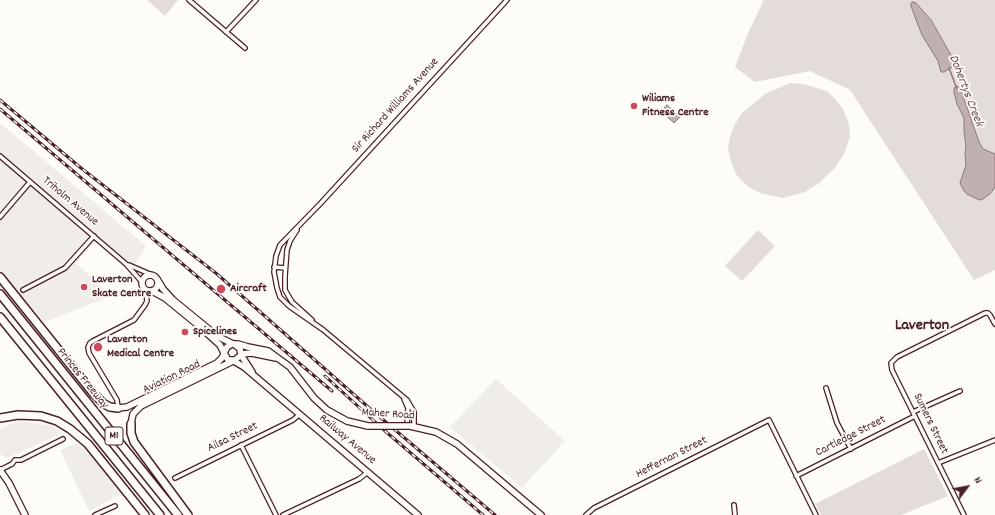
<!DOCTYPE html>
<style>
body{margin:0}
#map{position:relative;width:995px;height:515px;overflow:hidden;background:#fdfcf7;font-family:Dekko,sans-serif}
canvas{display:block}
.north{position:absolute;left:947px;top:467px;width:40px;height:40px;-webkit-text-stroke:3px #fdfcf7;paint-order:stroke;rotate:58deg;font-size:11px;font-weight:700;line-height:16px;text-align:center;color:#4a1f2b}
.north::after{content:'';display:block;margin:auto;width:14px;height:18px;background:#4a1f2b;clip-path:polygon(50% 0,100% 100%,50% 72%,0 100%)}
</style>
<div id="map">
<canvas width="995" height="515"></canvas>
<div class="north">N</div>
</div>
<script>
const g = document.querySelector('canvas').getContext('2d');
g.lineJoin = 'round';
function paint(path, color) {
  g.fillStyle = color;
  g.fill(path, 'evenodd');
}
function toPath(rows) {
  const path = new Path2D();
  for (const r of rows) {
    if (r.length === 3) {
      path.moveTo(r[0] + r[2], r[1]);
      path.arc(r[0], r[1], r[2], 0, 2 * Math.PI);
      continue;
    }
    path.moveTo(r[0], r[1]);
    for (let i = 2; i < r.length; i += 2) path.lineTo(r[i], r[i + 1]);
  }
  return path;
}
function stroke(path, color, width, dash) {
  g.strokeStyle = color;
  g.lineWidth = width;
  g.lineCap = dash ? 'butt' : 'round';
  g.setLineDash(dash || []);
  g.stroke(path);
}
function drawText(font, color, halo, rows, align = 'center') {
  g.font = font + ' Dekko,sans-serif';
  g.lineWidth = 3.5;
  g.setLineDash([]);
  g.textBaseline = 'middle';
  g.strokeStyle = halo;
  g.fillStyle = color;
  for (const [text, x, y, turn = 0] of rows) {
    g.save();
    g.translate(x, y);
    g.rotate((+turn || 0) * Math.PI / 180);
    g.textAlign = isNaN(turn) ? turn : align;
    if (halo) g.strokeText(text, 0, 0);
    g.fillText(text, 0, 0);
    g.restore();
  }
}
paint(toPath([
 [0,123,146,246,131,272,95,241,76,263,111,296,45,322,22,297,0,270],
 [496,379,565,441,522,488,450,427],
 [19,421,53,426,63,433,7,458,0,454,0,429],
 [76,443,84,447,122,494,89,511,60,450]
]), '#f0ece8');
paint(toPath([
 [147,0,178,0,165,16],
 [762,0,995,0,995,270,974,280,850,90,810,71,755,82,735,67,748,33,763,2],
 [790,83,803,84,827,91,836,100,843,109,849,124,850,137,844,154,834,169,819,183,805,192,783,198,760,193,749,187,743,182,736,174,731,162,728,149,730,136,735,124,742,113,765,94],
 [758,230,775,246,742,281,725,266],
 [924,449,948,496,901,515,821,515,815,504]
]), '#e3dcda');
const water = toPath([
 [913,2,916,3,931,20,955,62,954,66,944,72,941,72,938,61,922,35,915,17,911,6,911,3,913,2],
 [957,86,960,88,962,93,979,142,983,149,995,154,995,187,990,194,983,199,979,200,967,194,964,191,960,183,966,165,965,153,966,147,964,131,964,118,957,104,954,92,954,88,957,86],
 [667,105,680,117,674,123,661,111,667,105]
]);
paint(water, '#c0b1b1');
stroke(water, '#91777b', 1);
stroke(toPath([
 [949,68,957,89]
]), '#91777b', 1.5);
const street = toPath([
 [189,0,245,48],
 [226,32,256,0],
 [0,156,126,264,142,282],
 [0,217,30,182],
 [297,230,290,241,287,250,285,276,285,290,292,302,312,320],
 [129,265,152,275],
 [274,267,285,268],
 [23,290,65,268,94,236],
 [321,328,407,400,414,412,414,427],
 [322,329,289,306,280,297,277,288,274,272,276,256,280,245,320,204,507,0],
 [826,388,837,423,851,449],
 [404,399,408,408,407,426],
 [118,408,117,400,89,353,88,347,90,343,93,341,134,320,145,305,147,301,146,294],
 [913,412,960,391],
 [241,445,276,515],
 [938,463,995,440],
 [0,470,12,464,15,460,21,460,63,439],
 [796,476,915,416],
 [175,478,293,420,300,414],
 [734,505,735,515],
 [95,515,115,506],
 [283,515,359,479,368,472],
 [586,515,594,508,769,420,816,515],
 [964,515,892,370,891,363,897,357,985,313,988,313,990,315,995,324]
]);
const secondary = toPath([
 [150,283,8],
 [157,279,163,289,173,300,217,336,233,344],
 [152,291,165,298,198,325,220,345,224,353],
 [234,344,240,349,241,355,235,360,228,360,224,353,227,347,232,344,238,344,248,347,268,351,290,367,314,398,327,410,347,421,368,426],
 [241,354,252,353,276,358],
 [241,355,252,372],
 [234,361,244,367,418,515],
 [118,408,127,407,217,363,222,358,224,354],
 [131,424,133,414,141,406,233,361],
 [410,426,436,432,457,444,541,515],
 [0,470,9,483,25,515]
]);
const highway = toPath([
 [0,277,94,394,104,404,110,407,118,408],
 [0,294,178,515],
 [0,317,160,515],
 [0,418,18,415,41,416,57,421,70,429,88,444,145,515],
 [131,424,131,433,134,442,188,515]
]);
stroke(street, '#4a1f2b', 6);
stroke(secondary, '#4a1f2b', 8);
stroke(highway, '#4a1f2b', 10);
stroke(street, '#fdfcf7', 3.5);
stroke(secondary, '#fdfcf7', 5.5);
stroke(highway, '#fdfcf7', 7);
const rail = toPath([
 [0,100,81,168,217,274,367,406,495,515],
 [0,109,332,391],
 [325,376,385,431,483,515]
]);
stroke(rail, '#4a1f2b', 3);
stroke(rail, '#fdfcf7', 1.5, [4.5]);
const secondaryBridge = toPath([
 [368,426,410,426]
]);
stroke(secondaryBridge, '#4a1f2b', 8, []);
stroke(secondaryBridge, '#fdfcf7', 5.5);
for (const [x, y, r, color] of [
 [634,106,4,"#d1495b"],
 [84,287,4,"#d1495b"],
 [221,289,5,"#d1495b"],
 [185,332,4,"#d1495b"],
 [98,347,5,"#d1495b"]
]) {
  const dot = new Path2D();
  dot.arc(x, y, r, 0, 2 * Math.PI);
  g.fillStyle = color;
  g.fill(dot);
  stroke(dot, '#fdfcf7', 1.5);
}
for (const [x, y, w] of [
 [114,436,18]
]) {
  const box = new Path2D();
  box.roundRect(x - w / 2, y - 9, w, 18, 3);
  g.fillStyle = '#fdfcf7';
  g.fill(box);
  stroke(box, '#4a1f2b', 1);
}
drawText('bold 11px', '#4a1f2b', null, [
 ["M1",114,436]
]);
drawText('bold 12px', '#4a1f2b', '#fdfcf7', [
 ["Wiliams",642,99],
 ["Fitness Centre",642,113],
 ["Laverton",92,280],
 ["Skate Centre",92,294],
 ["Aircraft",230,289],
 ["Spicelines",193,332],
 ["Laverton",107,340],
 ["Medical Centre",107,354]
], 'left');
drawText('12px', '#4a1f2b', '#fdfcf7', [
 ["Sir Richard Williams Avenue",396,106,-48],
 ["Triholm Avenue",70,202,40],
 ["Aviation Road",172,378,-26],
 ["Princes Freeway",82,379,51],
 ["Maher Road",388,415,4],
 ["Sumers Street",930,424,64],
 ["Cartledge Street",851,437,-27],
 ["Ailsa Street",233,438,-26],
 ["Railway Avenue",347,440,40],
 ["Heffernan Street",672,458,-27]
]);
drawText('italic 13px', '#73525a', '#fdfcf7', [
 ["Dohertys Creek",965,91,69]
]);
drawText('bold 16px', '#4a1f2b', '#fdfcf7', [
 ["Laverton",922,327]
]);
</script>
